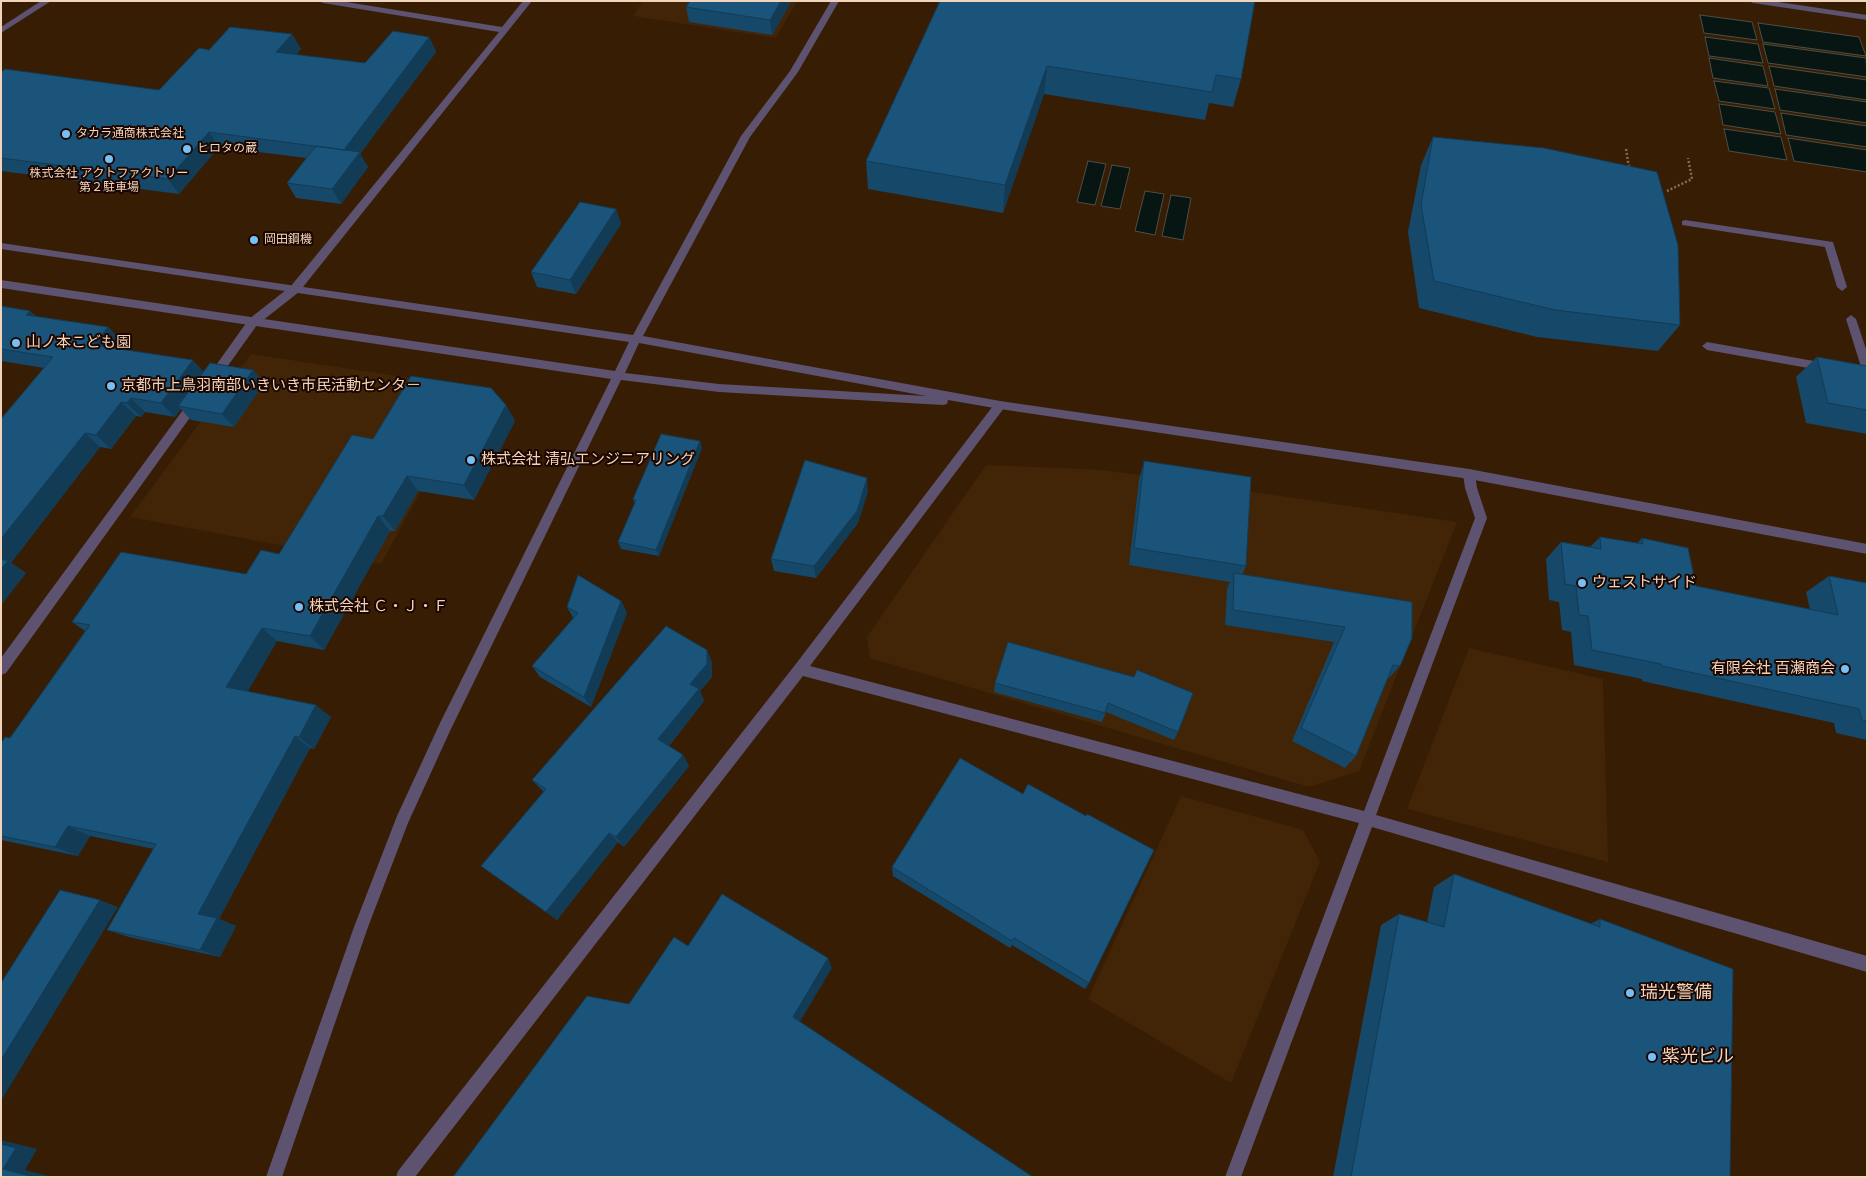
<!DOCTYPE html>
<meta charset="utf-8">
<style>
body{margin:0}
#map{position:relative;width:1868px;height:1178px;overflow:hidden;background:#371d03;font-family:"Open Sans",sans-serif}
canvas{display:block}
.frame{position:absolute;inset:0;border:2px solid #f1d4bb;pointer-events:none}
</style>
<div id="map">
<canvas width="1868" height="1178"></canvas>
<div class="frame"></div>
</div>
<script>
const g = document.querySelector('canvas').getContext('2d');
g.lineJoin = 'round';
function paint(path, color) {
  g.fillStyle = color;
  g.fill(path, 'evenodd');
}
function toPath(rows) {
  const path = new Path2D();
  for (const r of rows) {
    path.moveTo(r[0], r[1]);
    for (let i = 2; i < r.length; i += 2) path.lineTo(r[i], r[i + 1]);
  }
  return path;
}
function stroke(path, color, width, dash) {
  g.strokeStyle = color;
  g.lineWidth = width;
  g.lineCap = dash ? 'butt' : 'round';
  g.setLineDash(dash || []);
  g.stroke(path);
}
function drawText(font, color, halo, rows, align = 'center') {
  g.font = font + ' "Open Sans","Noto Sans JP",sans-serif';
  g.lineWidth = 4;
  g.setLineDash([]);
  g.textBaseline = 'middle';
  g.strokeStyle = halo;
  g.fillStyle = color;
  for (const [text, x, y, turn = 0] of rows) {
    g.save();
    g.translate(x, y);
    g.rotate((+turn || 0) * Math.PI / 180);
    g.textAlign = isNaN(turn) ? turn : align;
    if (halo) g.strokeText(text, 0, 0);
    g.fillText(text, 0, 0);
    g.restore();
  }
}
paint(toPath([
 [643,1,797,1,776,38,633,16],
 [251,354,477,388,381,564,130,517],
 [986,465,1104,470,1457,522,1359,771,1309,787,870,658,867,637],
 [1469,648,1603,679,1608,862,1407,809],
 [1181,796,1303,830,1320,862,1231,1083,1088,999]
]), '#422506');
const water = toPath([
 [1700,15,1752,22,1757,40,1704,33,1700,15],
 [1758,23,1859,37,1866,56,1763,42,1758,23],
 [1705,37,1758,44,1763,63,1709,56,1705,37],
 [1763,44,1866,58,1867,77,1768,63,1763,44],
 [1709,58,1763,66,1768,86,1713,78,1709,58],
 [1769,66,1867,80,1867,100,1774,86,1769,66],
 [1714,81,1769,88,1775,109,1719,101,1714,81],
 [1775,89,1867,102,1867,123,1780,110,1775,89],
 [1719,104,1775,112,1781,134,1723,125,1719,104],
 [1781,113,1867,126,1867,147,1786,135,1781,113],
 [1724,129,1781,137,1787,160,1729,151,1724,129],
 [1788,138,1867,150,1867,172,1794,161,1788,138],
 [1088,161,1106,164,1095,205,1077,202,1088,161],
 [1112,165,1130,168,1120,209,1101,206,1112,165],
 [1145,191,1164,194,1155,235,1135,231,1145,191],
 [1171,195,1191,198,1183,240,1162,236,1171,195]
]);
paint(water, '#071613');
stroke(water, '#4d4f45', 1);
stroke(toPath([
 [1626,149,1629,168],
 [1667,191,1692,179,1688,158]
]), '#866a51', 2.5, [2, 2]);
paint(toPath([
 [1749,1,1771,1,1867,15,1867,20,1753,3,1749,1],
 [1685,220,1833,242,1847,287,1842,291,1837,287,1825,247,1682,225,1682,221,1685,220],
 [1851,315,1856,319,1867,352,1867,374,1862,370,1846,319,1851,315],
 [1707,342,1825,363,1830,367,1825,371,1707,350,1702,346,1707,342]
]), '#5d526f');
paint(toPath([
 [41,1,51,1,1,33,1,27,41,1],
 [319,1,340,1,502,27,523,1,532,1,299,292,257,325,217,381,213,382,208,378,209,375,249,319,291,286,499,32,323,3,319,1],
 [195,398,199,399,201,402,199,405,6,673,1,675,1,658,191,399,195,398],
 [1000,401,1006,405,1004,408,810,666,1364,811,1475,518,1465,488,1463,474,1465,471,1469,469,1473,471,1475,474,1477,488,1487,518,1376,815,1867,956,1867,972,1372,827,1241,1177,1225,1177,1359,823,803,676,415,1177,396,1177,398,1171,795,665,996,402,1000,401]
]), '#5d526f');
paint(toPath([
 [831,1,839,1,798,72,750,137,643,336,1000,401,1469,469,1867,544,1867,554,1469,479,1000,409,948,400,947,404,943,405,719,392,621,380,450,731,408,823,368,927,282,1177,266,1177,354,927,397,816,440,723,611,379,1,288,1,280,615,371,629,342,1,249,1,243,633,335,741,136,790,71,831,1],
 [639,343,926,396,719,384,625,373,639,343]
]), '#5d526f');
paint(toPath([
 [940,1,1241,79,1233,107,1209,103,1205,120,1044,94,1003,213,868,189,866,161],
 [791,2,772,35,689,22,686,7],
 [292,34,301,49,296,55,365,63,429,37,436,52,360,154,368,167,341,204,296,198,287,183,306,158,219,147,179,194,1,171,1,72,159,90,209,50],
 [1433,137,1680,325,1658,351,1537,337,1419,308,1408,232,1421,165],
 [616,209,621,224,576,294,537,287,531,272],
 [1,306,30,311,36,316,108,327,122,342,116,348,204,372,253,370,264,383,234,427,191,420,181,409,175,417,145,412,141,417,136,416,111,449,100,447,11,563,26,573,1,605,44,368,1,361],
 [1817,357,1867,366,1867,434,1806,423,1796,377],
 [506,405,515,421,474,500,418,491,395,531,390,531,324,650,277,641,247,692,331,717,314,749,310,748,219,919,236,926,220,957,129,937,107,930,154,849,90,836,78,856,1,840,1,743,10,738,85,631,72,622,246,574,279,554,373,439],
 [700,441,702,448,659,556,621,549,618,542,635,504,633,499],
 [1144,461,1246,566,1242,575,1412,602,1400,666,1388,679,1387,679,1356,756,1345,768,1292,741,1334,642,1225,625,1227,589,1230,582,1129,565,1139,480],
 [868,491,858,523,816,578,774,571,771,559],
 [1600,537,1637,543,1642,538,1696,586,1810,609,1806,592,1829,576,1867,583,1867,740,1836,733,1834,723,1642,681,1642,679,1574,665,1571,632,1562,630,1559,602,1549,600,1546,559,1561,542,1590,547],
 [621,601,627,613,591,707,540,677,532,666,573,618,567,607],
 [1008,642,1178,732,1174,740,1106,712,1102,722,994,692,995,683],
 [707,650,712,663,712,677,700,691,704,701,669,746,683,755,689,766,624,847,618,842,557,920,481,866,544,792,532,780],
 [960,758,1089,983,1085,989,1012,945,1010,948,893,876,892,867],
 [1454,874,1590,924,1600,919,1730,1177,1333,1177,1381,925,1399,914,1427,922,1434,887]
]), '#164869');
paint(toPath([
 [781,1,791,1,791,2,772,35,770,20],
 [292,34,301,49,285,67,276,52],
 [429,37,436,52,360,154,368,167,341,204,332,189,344,150],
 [1047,66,1044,94,1003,213,1005,185],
 [209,132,219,147,179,194,168,179],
 [616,209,621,224,576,294,570,280],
 [30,311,45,326,26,315],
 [108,327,122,342,107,359,93,345],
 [193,360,206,374,178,406,181,409,175,417,161,403],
 [253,370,264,383,234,427,222,414],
 [131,398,145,412,141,417,127,403],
 [121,402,136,416,111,449,96,435],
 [506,405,515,421,474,500,464,485],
 [85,433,100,447,11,563,26,573,1,605,1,539],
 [700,441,702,448,659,556,656,550],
 [407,476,418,491,395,531,383,516],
 [867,478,868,491,858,523,816,578,814,566],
 [378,516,390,531,324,650,310,636],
 [621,601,627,613,591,707,584,697],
 [262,628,277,641,243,700,226,687],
 [707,650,712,663,712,677,700,691,704,701,665,750,658,739,690,684],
 [316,705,331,717,314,749,299,737],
 [295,736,310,748,219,919,236,926,220,957,200,950,198,914],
 [683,755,689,766,624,847,616,837],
 [68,826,90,836,78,856,55,847],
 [609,833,618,842,557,920,546,912],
 [100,900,118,907,1,1101,1,1060],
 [828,958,832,968,798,1025,793,1017],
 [1,1140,37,1149,25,1170,52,1177,34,1177,3,1169]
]), '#123b55');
const building = toPath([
 [690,1,781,1,770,20,686,7,690,1],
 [940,1,1255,1,1241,79,1216,75,1212,92,1047,66,1005,185,866,161,940,1],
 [230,27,292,34,276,52,365,63,393,31,429,37,344,150,209,132,168,179,1,158,1,72,5,69,159,90,199,48,209,50,230,27],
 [1433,137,1544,148,1657,172,1678,245,1680,325,1555,310,1434,281,1421,205,1433,137],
 [316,146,360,152,332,189,287,183,316,146],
 [580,202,616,209,570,280,531,272,580,202],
 [1,306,30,311,26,315,108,327,93,345,193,360,161,403,131,398,127,403,121,402,96,435,85,433,1,539,1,419,53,357,1,349,1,306],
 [1817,357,1867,366,1867,410,1828,403,1817,357],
 [210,363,253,370,222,414,178,406,210,363],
 [411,376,491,388,506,405,464,485,407,476,383,516,378,516,310,636,262,628,226,687,316,705,299,737,295,736,198,914,217,918,200,950,107,930,156,844,68,826,55,847,1,836,1,743,5,737,10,738,90,625,72,622,121,552,246,574,261,550,279,554,352,435,373,439,411,376],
 [661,434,700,441,656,550,618,542,636,500,633,499,661,434],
 [805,460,867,478,857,511,814,566,771,559,805,460],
 [1144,461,1251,477,1246,566,1134,548,1144,461],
 [1600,537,1643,544,1642,538,1688,548,1696,586,1838,615,1829,576,1867,583,1867,721,1862,720,1859,709,1662,666,1661,664,1592,650,1588,616,1579,615,1576,586,1565,584,1561,542,1601,549,1600,537],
 [1,559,8,561,1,569,1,559],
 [1234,573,1412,602,1412,638,1400,666,1393,665,1356,756,1301,728,1345,627,1233,610,1234,573],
 [578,575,621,601,584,697,532,666,578,613,567,607,578,575],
 [666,626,707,650,707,664,690,684,699,689,658,739,683,755,616,837,609,833,546,912,481,866,546,789,532,780,666,626],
 [1008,642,1134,677,1137,670,1193,693,1178,732,1108,703,1105,713,995,683,1008,642],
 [960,758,1023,794,1028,784,1086,816,1087,814,1154,850,1089,983,1014,938,1012,941,892,867,960,758],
 [1454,874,1600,927,1600,919,1733,969,1730,1177,1351,1177,1399,914,1444,927,1454,874],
 [60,890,100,900,1,1060,1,983,60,890],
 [722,894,828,958,793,1017,1033,1177,453,1177,587,996,629,1004,674,937,688,946,722,894],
 [1,1144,16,1148,3,1169,34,1177,1,1177,1,1144]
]);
paint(building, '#1a547a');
stroke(building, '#123b55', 1);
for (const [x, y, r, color] of [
 [66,134,5,"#76c0f7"],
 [187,149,5,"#76c0f7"],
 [109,159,5,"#76c0f7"],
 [254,240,5,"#76c0f7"],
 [16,343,5,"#76c0f7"],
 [111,386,5,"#76c0f7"],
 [471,460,5,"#76c0f7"],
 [1582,583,5,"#76c0f7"],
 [299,607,5,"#76c0f7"],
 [1845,669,5,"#76c0f7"],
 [1630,993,5,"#76c0f7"],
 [1652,1057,5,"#76c0f7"]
]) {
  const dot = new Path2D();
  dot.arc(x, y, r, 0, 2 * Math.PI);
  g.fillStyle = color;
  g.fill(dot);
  stroke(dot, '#1b0700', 2);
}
drawText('12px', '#f1d4bb', '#1b0700', [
 ["タカラ通商株式会社",76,134],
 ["ヒロタの蔵",197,149],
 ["株式会社 アクトファクトリー",109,174,"center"],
 ["第２駐車場",109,188,"center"],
 ["岡田鋼機",264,240]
], 'left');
drawText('15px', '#f1d4bb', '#1b0700', [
 ["山ノ本こども園",26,343],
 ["京都市上鳥羽南部いきいき市民活動センタ－",121,386],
 ["株式会社 清弘エンジニアリング",481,460],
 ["ウェストサイド",1592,583],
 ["株式会社 Ｃ・Ｊ・Ｆ",309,607],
 ["有限会社 百瀬商会",1835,669,"right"]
], 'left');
drawText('18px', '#f1d4bb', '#1b0700', [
 ["瑞光警備",1640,993],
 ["紫光ビル",1662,1057]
], 'left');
</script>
